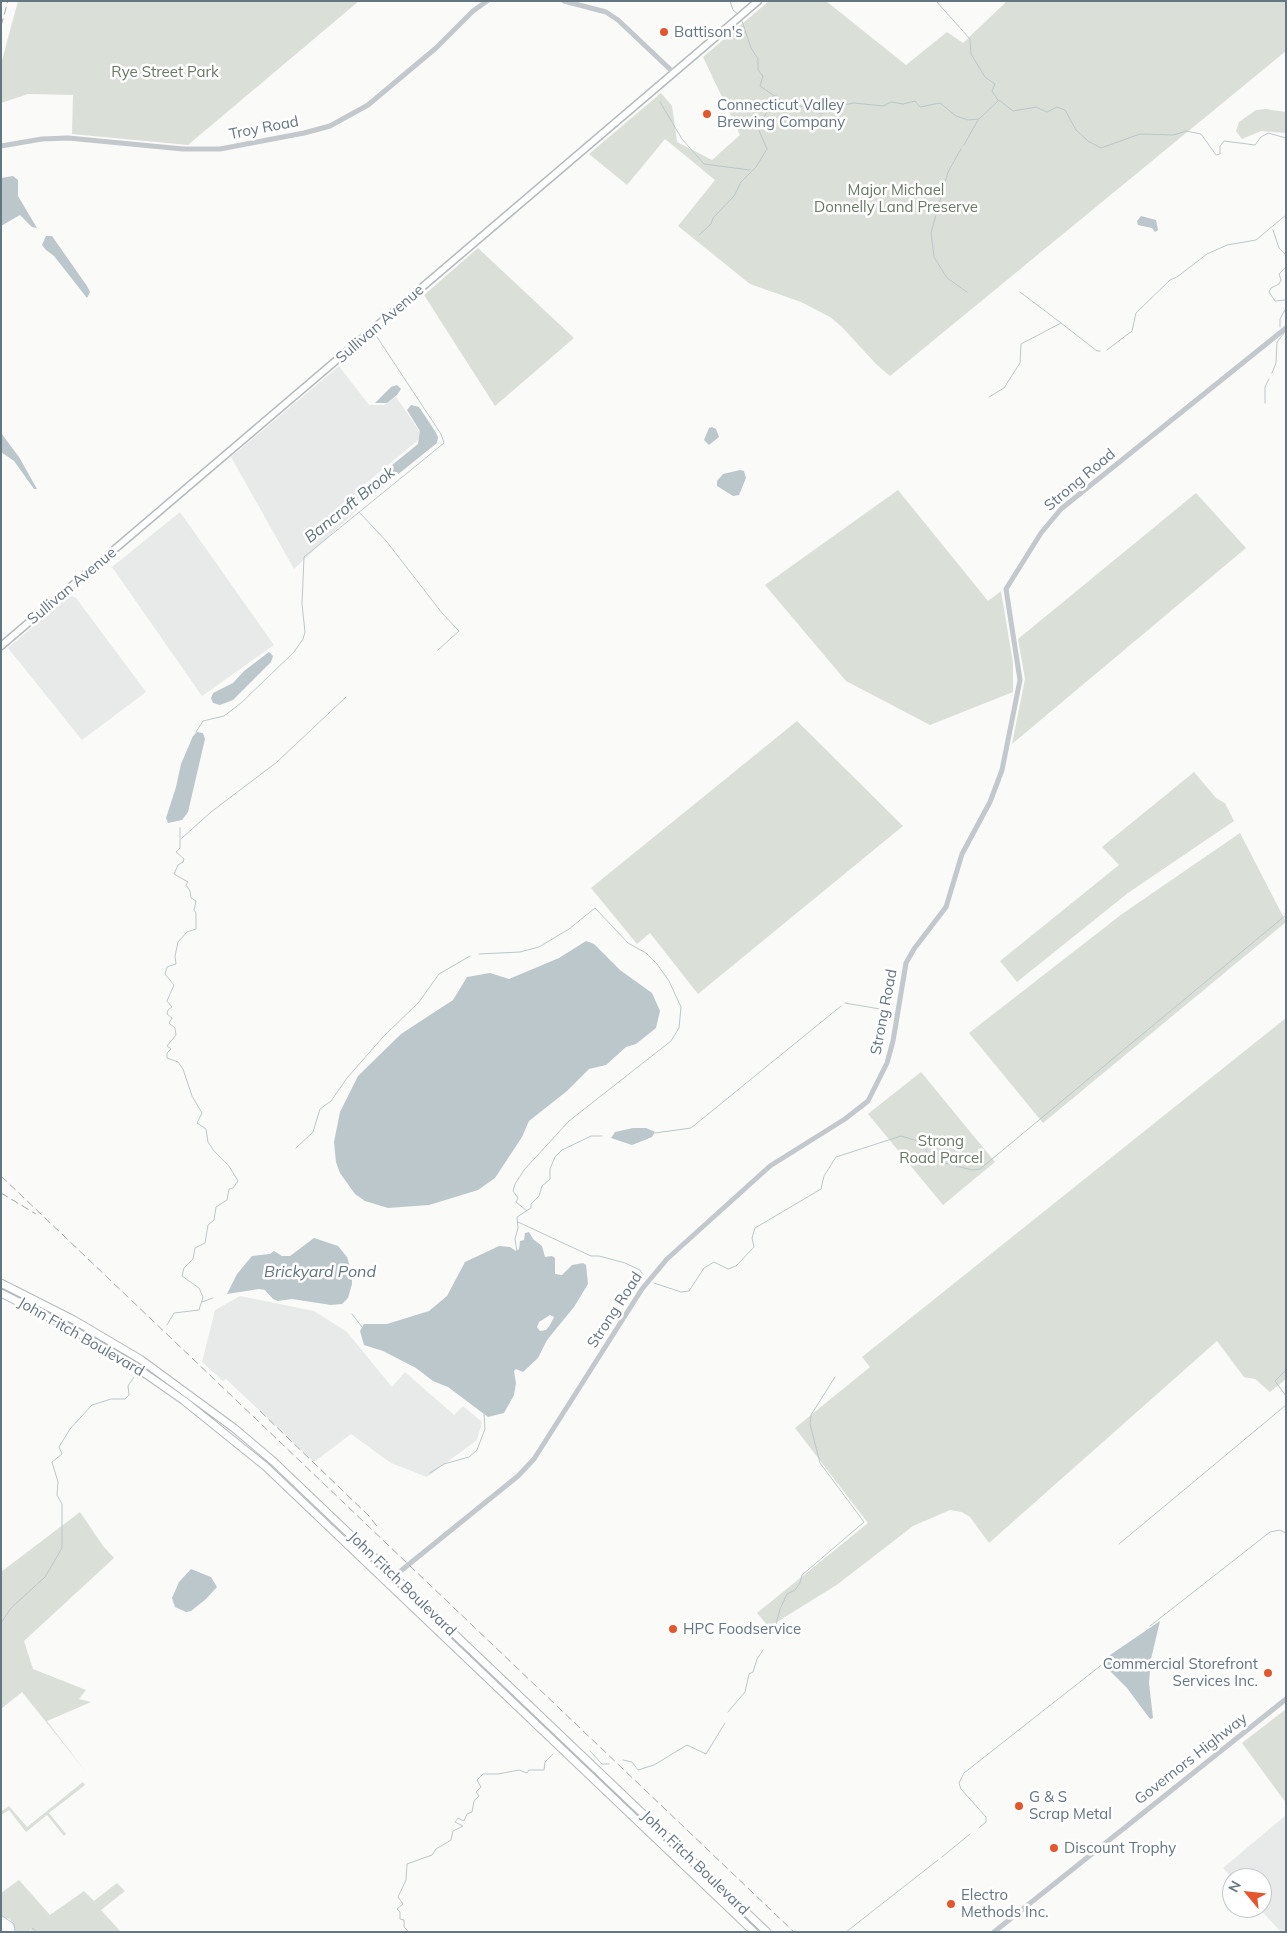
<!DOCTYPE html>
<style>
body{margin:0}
#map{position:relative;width:1287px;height:1933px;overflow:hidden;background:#fafaf8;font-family:Mulish,sans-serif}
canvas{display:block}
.frame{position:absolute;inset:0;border:2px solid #657683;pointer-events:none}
.north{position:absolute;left:1222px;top:1868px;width:50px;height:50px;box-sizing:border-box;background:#fff;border:1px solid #c1c8cd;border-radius:50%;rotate:298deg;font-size:14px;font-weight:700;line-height:20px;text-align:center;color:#657683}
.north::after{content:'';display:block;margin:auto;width:18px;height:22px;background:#e4572e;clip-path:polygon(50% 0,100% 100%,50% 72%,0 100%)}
</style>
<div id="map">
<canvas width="1287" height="1933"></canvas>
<div class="frame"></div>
<div class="north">N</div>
</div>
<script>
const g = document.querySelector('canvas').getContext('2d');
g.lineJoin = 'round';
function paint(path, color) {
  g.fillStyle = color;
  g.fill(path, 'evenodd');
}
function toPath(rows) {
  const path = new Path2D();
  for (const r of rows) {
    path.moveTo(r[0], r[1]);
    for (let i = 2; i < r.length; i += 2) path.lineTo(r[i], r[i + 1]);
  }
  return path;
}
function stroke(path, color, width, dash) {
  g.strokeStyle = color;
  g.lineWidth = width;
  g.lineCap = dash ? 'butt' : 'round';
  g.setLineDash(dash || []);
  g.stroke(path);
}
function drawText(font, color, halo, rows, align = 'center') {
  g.font = font + ' Mulish,sans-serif';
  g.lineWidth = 5;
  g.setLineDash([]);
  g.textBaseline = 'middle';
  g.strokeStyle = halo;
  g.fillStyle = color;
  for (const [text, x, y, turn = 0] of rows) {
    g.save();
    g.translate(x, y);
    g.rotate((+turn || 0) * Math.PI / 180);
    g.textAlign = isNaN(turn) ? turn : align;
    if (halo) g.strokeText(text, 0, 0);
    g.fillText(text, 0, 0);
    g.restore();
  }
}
paint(toPath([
 [339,366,369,405,384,405,396,397,423,436,359,489,357,510,294,569,231,457],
 [180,512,274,645,202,696,112,567],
 [70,595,76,598,146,692,82,740,8,648],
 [240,1296,314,1311,347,1332,392,1387,405,1372,454,1415,463,1406,482,1422,477,1440,427,1477,391,1463,351,1434,314,1462,226,1379,223,1381,202,1362,215,1310],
 [1286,1815,1286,1932,1281,1932,1259,1908,1262,1908,1262,1878,1232,1878,1223,1868]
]), '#e8e9e9');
paint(toPath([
 [18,1,359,1,188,145,72,134,73,95,28,94,1,103,1,64],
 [769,1,826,1,906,65,947,32,963,43,1007,1,1286,1,1286,51,890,376,876,364,842,327,830,317,801,302,750,284,678,226,715,180,665,139,627,185,589,154,661,93,672,106,677,142,712,160,740,135,703,57],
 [1266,109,1286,112,1286,133,1261,131,1242,139,1236,131,1239,122,1256,110],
 [478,248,574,338,495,406,424,295],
 [898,490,988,601,1001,591,1013,663,1013,692,930,725,846,681,765,585],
 [1196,493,1246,548,1012,744,1025,679,1018,639],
 [797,721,903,826,698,994,650,933,637,944,591,888],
 [1194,772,1216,798,1225,803,1234,821,1128,893,1017,982,1000,961,1119,865,1102,847],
 [1240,833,1286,922,1043,1123,969,1033,1122,914],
 [1286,1018,1286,1379,1270,1392,1255,1379,1244,1377,1217,1341,989,1543,970,1517,962,1512,950,1510,913,1526,838,1584,769,1627,757,1613,868,1523,795,1428,870,1367,862,1357],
 [921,1072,995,1162,943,1205,868,1114],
 [80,1512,103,1546,114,1558,24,1641,33,1669,86,1690,79,1699,91,1702,47,1721,86,1772,22,1692,1,1709,1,1572],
 [1286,1709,1286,1803,1242,1743],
 [83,1782,85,1785,49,1813,66,1834,64,1836,47,1815,26,1832,9,1810,1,1815,1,1812,9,1806,27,1827],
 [19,1880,50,1915,84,1891,94,1901,117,1883,125,1891,101,1910,121,1932,35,1932,31,1929,29,1932,16,1932,10,1919,1,1917,1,1893]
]), '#dadfd7');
paint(toPath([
 [13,176,18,180,18,196,37,228,32,227,20,215,1,226,1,178],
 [1141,216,1156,220,1158,230,1155,232,1152,228,1138,225,1137,221],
 [46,236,52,236,87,286,90,292,87,298,54,256,46,250,42,245],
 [397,385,401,389,397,395,387,403,375,403,391,387],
 [411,405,419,407,435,431,438,437,437,443,366,500,361,502,358,497,360,491,418,444,420,431,407,410],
 [712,427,716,429,719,437,709,445,704,440,709,428],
 [1,433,19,457,37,489,34,489,14,461,1,452],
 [740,470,744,471,746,478,739,495,733,496,717,486,717,481,723,474],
 [269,652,273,656,271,662,233,700,220,705,213,703,211,698,213,693,233,683,244,671],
 [197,732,203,733,205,739,188,812,182,820,168,823,166,818,176,787,181,764,193,736],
 [586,941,594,944,620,970,652,993,660,1011,656,1028,636,1044,626,1047,606,1065,589,1069,567,1091,529,1121,522,1137,495,1178,478,1190,429,1205,388,1208,365,1201,355,1194,340,1173,336,1162,334,1142,340,1112,358,1076,401,1034,453,1000,467,977,490,973,509,979,559,958],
 [633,1128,646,1128,655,1132,652,1137,632,1145,611,1138,615,1132],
 [529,1232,533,1239,542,1246,545,1257,552,1256,555,1258,555,1274,562,1275,572,1265,583,1263,586,1265,588,1284,574,1307,547,1340,538,1358,523,1372,516,1369,514,1371,516,1383,514,1395,504,1413,488,1417,448,1387,433,1381,416,1368,383,1351,364,1345,360,1331,364,1324,387,1324,429,1311,447,1296,465,1262,499,1246,510,1247,516,1251,519,1249,520,1241,524,1240,525,1233],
 [550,1315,554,1317,550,1325,546,1330,540,1331,537,1327,539,1322],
 [314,1238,338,1246,347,1257,352,1273,352,1284,348,1298,342,1304,331,1305,292,1299,278,1301,273,1299,265,1290,259,1289,227,1294,237,1274,252,1256,270,1254,274,1251,282,1256,290,1256],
 [191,1569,211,1577,217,1587,206,1599,191,1611,186,1612,175,1607,172,1598,179,1582],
 [1160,1621,1151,1659,1149,1683,1153,1718,1150,1719,1127,1688,1103,1664,1110,1655]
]), '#bbc7cb');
stroke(toPath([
 [730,1,733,10,739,15],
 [936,1,970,39,971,54,985,77,995,84,992,91,998,100],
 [741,18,751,48,758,59,758,70,763,76,760,86,783,102,805,107,821,114,837,106,854,103,883,106,891,102,903,104,915,101,920,107,940,103,956,116,968,120,979,119,999,100,1013,111,1036,107,1047,112,1057,107,1065,110,1076,130,1088,141,1101,148,1140,134,1174,135,1186,131,1201,134,1216,155,1220,154,1220,146,1224,141,1255,145,1261,137,1268,133,1286,138],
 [660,102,682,139,704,164,750,170],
 [964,145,978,120],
 [961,149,948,172,931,233,934,257,947,278,967,292],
 [1273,230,1279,248,1286,255],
 [699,235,711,224,713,218,734,196,741,182,756,167,767,149,758,128,776,95],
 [1286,267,1279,274,1281,280,1279,284,1271,288,1269,292,1275,301,1286,300],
 [1020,292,1061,323],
 [1280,327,1280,319,1286,308],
 [1107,350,1132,331,1136,313,1170,280,1177,277,1207,254,1227,245,1256,240,1286,215],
 [1272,373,1276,363,1277,342,1284,333],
 [989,397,1004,388,1020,363,1021,344,1061,323,1097,351,1100,351],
 [1265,403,1265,387,1269,379],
 [359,512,387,542,442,613,459,631,438,650],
 [196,732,203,721,224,716,241,703,294,652,303,639,305,632,302,604,304,557,444,443,441,434,377,337],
 [182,838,211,812,277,762,346,697],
 [479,954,520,952,539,947,569,929,595,908,628,943,646,953,657,964,669,981,681,1007,679,1028,671,1041,569,1121,524,1170,515,1184,513,1191,518,1198,516,1202,527,1211],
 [845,1003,880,1009],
 [655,1133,691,1128,841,1006],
 [296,1148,313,1132,320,1109,331,1101,347,1078,383,1037,419,1002,439,974,470,956],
 [518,1222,591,1256,599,1256,625,1263,640,1270,643,1275],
 [517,1252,515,1239,518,1228,517,1217,531,1208,531,1204,539,1196,542,1186,550,1179,550,1169,555,1157,562,1150,591,1136,602,1136],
 [654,1283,681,1292,689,1291,704,1268,714,1262,728,1269,736,1266,754,1247,752,1238,755,1228,821,1189,824,1176,836,1157,901,1136,918,1141,926,1150,929,1159,972,1170,980,1169,1286,915],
 [202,1302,213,1298],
 [352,1314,362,1327],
 [167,1325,174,1313,199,1310,203,1297,199,1288,182,1276,184,1268,193,1259,195,1248,205,1243,208,1225,214,1220,216,1207,227,1200,229,1189,233,1188,238,1181,229,1166,214,1151,208,1142,206,1129,197,1123,202,1113,192,1096,183,1069,178,1062,167,1058,167,1053,171,1049,167,1046,176,1035,175,1028,169,1023,172,1018,167,1014,168,1010,172,1007,167,1001,174,985,165,974,167,967,176,964,175,956,178,942,187,932,196,929,196,913,194,910,196,901,191,898,190,891,186,885,188,882,174,874,178,865,183,862,184,859,176,852,180,848,180,828],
 [1286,1370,1275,1381,1286,1396],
 [430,1473,444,1464,469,1457,477,1450,485,1429,484,1414],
 [1119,1544,1286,1405],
 [1,1623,11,1608,45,1577,62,1548,62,1504,57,1495,58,1482,52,1462,62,1454,59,1447,70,1429,92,1405,111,1399,125,1399,129,1395,128,1386,134,1377],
 [1150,1626,1270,1532,1280,1530,1286,1533],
 [774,1633,780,1609,787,1594,795,1590,800,1583,802,1575,864,1522,820,1463,810,1424,811,1415,835,1377],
 [728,1712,745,1692,749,1674,753,1672,757,1659,763,1650],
 [590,1751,602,1764,609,1764],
 [623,1760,632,1762,638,1770,654,1765,687,1745,706,1754,725,1723],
 [979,1828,986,1822,986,1817,961,1789,959,1783,964,1773,1104,1663],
 [942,1857,970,1834],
 [1,1915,14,1924,15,1932],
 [31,1932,33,1928,36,1932],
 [409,1932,404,1927,404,1920,400,1919,400,1912,397,1909,403,1904,398,1897,406,1880,407,1864,432,1855,436,1849,451,1840,453,1831,463,1826,455,1822,458,1818,464,1821,467,1814,472,1812,474,1801,479,1796,476,1792,481,1787,477,1780,483,1774,498,1774,519,1770,527,1773,529,1770,544,1770,545,1762,553,1754],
 [846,1932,938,1860]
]), '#bbc7cb', 1);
const major = toPath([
 [1,646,758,1]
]);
const highway = toPath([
 [1,1283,74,1320,140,1359,234,1428,273,1461,767,1932],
 [1,1293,70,1328,130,1363,183,1400,265,1466,754,1932]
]);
stroke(major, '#b5babe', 9);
stroke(highway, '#b4b9bd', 9);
stroke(toPath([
 [564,1,606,12,618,20,674,73],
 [1,146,42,139,68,138,183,149,220,149,304,133,330,126,368,105,436,48,473,11,487,1],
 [387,1582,518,1476,534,1459,642,1289,667,1259,770,1166,845,1119,868,1101,887,1063,893,1041,906,963,914,949,946,907,962,854,990,802,1002,770,1020,680,1006,589,1041,533,1061,509,1286,328],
 [994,1932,1286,1699]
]), '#c3c8cc', 5);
stroke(major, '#fff', 6);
stroke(highway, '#fff', 7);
stroke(toPath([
 [1,26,8,1],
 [1,1176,794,1932],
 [1,1193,36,1214],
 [260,1411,369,1516,379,1529]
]), '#a2aab0', 1, [8, 4]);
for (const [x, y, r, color] of [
 [664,32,5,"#e4572e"],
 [707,114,5,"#e4572e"],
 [673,1629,5,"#e4572e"],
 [1268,1673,5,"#e4572e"],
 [1019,1806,5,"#e4572e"],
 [1054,1848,5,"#e4572e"],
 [951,1904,5,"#e4572e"]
]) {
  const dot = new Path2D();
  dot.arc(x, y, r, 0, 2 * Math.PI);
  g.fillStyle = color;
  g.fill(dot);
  stroke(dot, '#fff', 2);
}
drawText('15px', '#657683', '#fff', [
 ["Battison's",674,32],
 ["Connecticut Valley",717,105],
 ["Brewing Company",717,122],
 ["HPC Foodservice",683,1629],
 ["Commercial Storefront",1258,1664,"right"],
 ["Services Inc.",1258,1681,"right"],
 ["G & S",1029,1797],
 ["Scrap Metal",1029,1814],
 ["Discount Trophy",1064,1848],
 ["Electro",961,1895],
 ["Methods Inc.",961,1912]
], 'left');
drawText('15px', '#687a64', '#fff', [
 ["Rye Street Park",165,72],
 ["Major Michael",896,190],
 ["Donnelly Land Preserve",896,207],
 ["Strong",941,1141],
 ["Road Parcel",941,1158]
]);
drawText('15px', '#657683', '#fff', [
 ["Troy Road",264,128,-11],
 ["Sullivan Avenue",380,324,-41],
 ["Strong Road",1080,480,-40],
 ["Sullivan Avenue",72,586,-40],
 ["Strong Road",884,1012,-79],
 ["Strong Road",615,1310,-57],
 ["John Fitch Boulevard",81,1337,30],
 ["John Fitch Boulevard",402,1584,44],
 ["Governors Highway",1191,1759,-38],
 ["John Fitch Boulevard",695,1863,44]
]);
drawText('italic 16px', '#60757c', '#fff', [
 ["Bancroft Brook",350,505,-39],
 ["Brickyard Pond",320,1272]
]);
</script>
